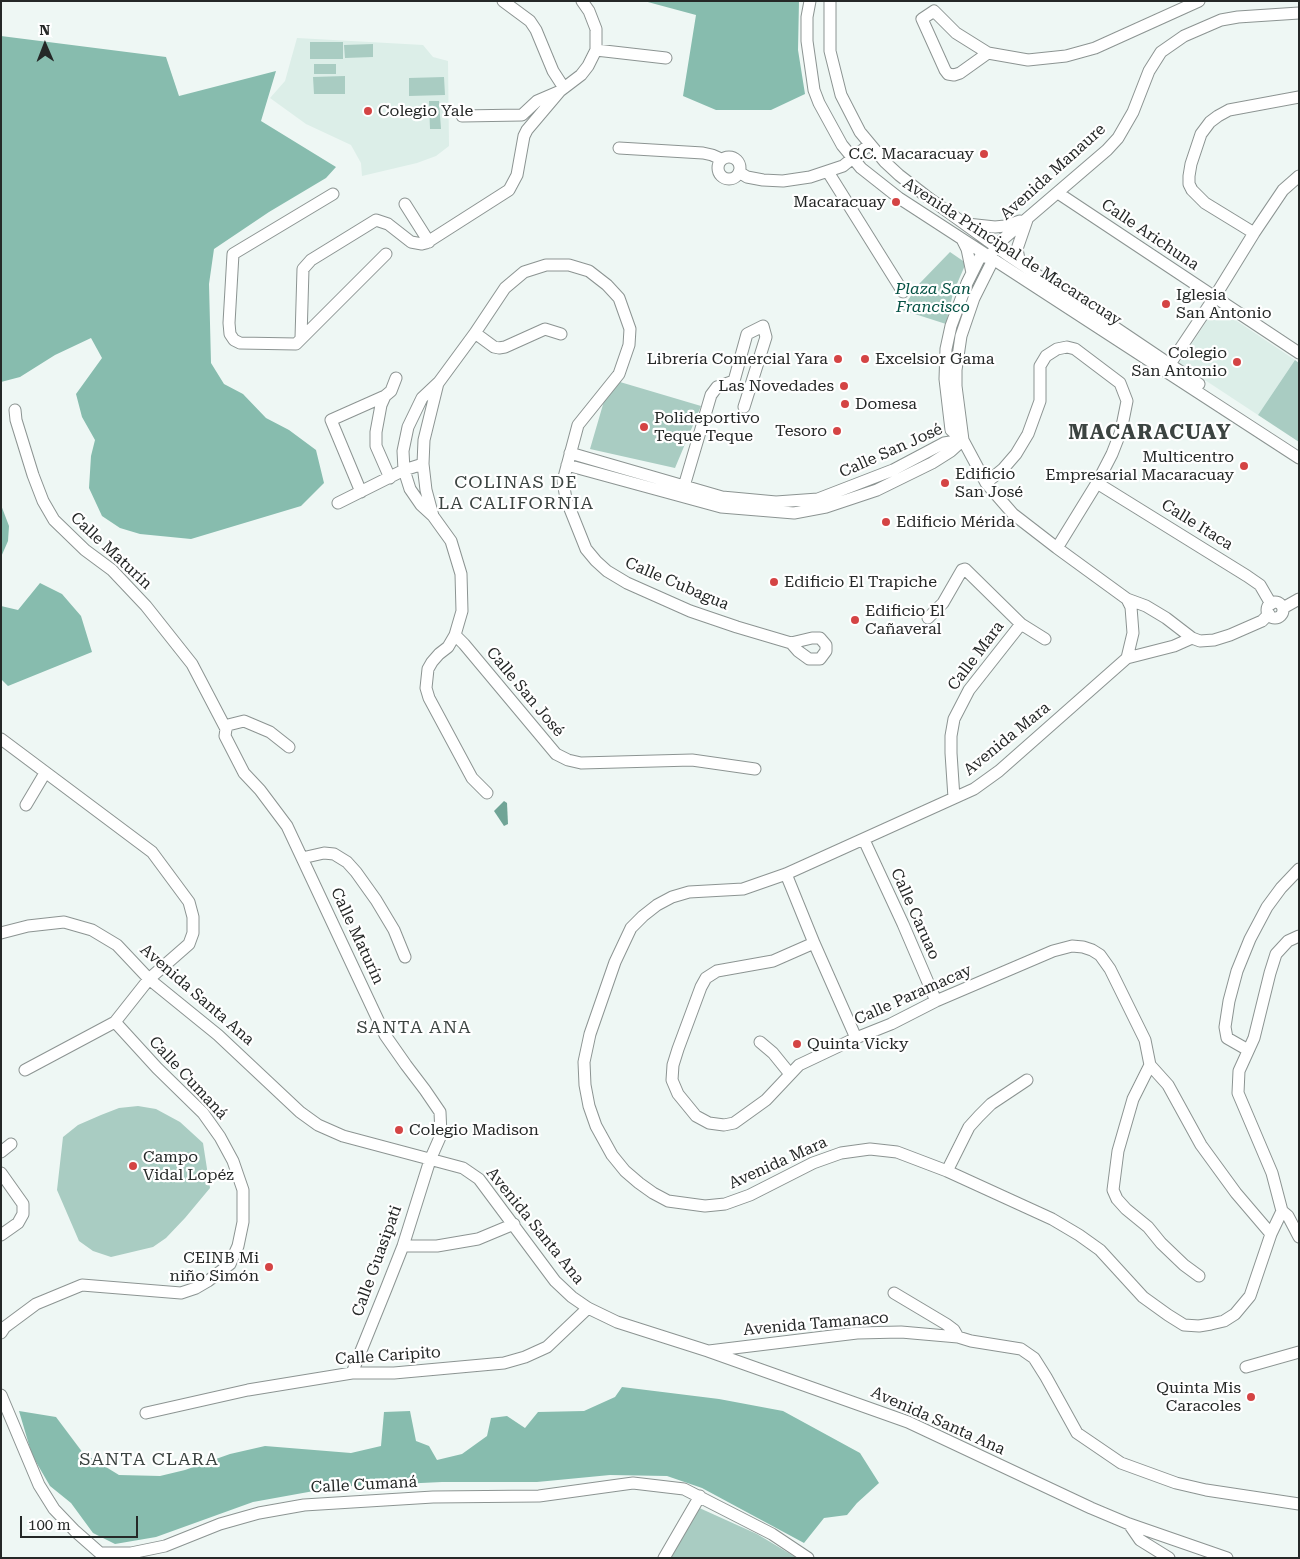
<!DOCTYPE html>
<meta charset="utf-8">
<style>
body{margin:0}
#map{position:relative;width:1300px;height:1559px;overflow:hidden;background:#eef7f4;font-family:"Roboto Serif",serif}
canvas{display:block}
.frame{position:absolute;inset:0;border:2px solid #252827;pointer-events:none}
.north{position:absolute;left:20px;top:20px;width:50px;height:50px;-webkit-text-stroke:4px #fff;paint-order:stroke;rotate:359deg;font-size:14px;font-weight:700;line-height:20px;text-align:center;color:#252827}
.north::after{content:'';display:block;margin:auto;width:18px;height:22px;background:#252827;clip-path:polygon(50% 0,100% 100%,50% 72%,0 100%)}
.scale{position:absolute;left:20px;top:1516px;width:118px;height:22px;box-sizing:border-box;border:2px solid #252827;border-top:0;padding-left:6px;font-size:15px;line-height:18px;white-space:nowrap;color:#252827;-webkit-text-stroke:4px #fff;paint-order:stroke}
</style>
<div id="map">
<canvas width="1300" height="1559"></canvas>
<div class="frame"></div>
<div class="north">N</div>
<div class="scale">100 m</div>
</div>
<script>
const g = document.querySelector('canvas').getContext('2d');
g.lineJoin = 'round';
function paint(path, color) {
  g.fillStyle = color;
  g.fill(path, 'evenodd');
}
function toPath(rows) {
  const path = new Path2D();
  for (const r of rows) {
    if (r.length === 3) {
      path.moveTo(r[0] + r[2], r[1]);
      path.arc(r[0], r[1], r[2], 0, 2 * Math.PI);
      continue;
    }
    path.moveTo(r[0], r[1]);
    for (let i = 2; i < r.length; i += 2) path.lineTo(r[i], r[i + 1]);
  }
  return path;
}
function stroke(path, color, width, dash) {
  g.strokeStyle = color;
  g.lineWidth = width;
  g.lineCap = dash ? 'butt' : 'round';
  g.setLineDash(dash || []);
  g.stroke(path);
}
function drawText(font, color, halo, rows, align = 'center') {
  g.font = font + ' "Roboto Serif",serif';
  g.lineWidth = 4.5;
  g.setLineDash([]);
  g.textBaseline = 'middle';
  g.strokeStyle = halo;
  g.fillStyle = color;
  for (const [text, x, y, turn = 0] of rows) {
    g.save();
    g.translate(x, y);
    g.rotate((+turn || 0) * Math.PI / 180);
    g.textAlign = isNaN(turn) ? turn : align;
    if (halo) g.strokeText(text, 0, 0);
    g.fillText(text, 0, 0);
    g.restore();
  }
}
paint(toPath([
 [297,38,423,45,433,57,448,61,449,146,436,156,417,163,362,176,361,163,351,145,306,124,270,98,285,81],
 [1216,307,1295,360,1258,415,1179,363]
]), '#dceee8');
paint(toPath([
 [310,42,343,42,343,59,310,59],
 [373,44,373,57,345,58,344,45],
 [314,64,336,64,336,74,314,74],
 [345,76,345,94,314,94,313,77],
 [444,77,445,95,409,96,409,78],
 [429,101,439,101,441,129,430,129],
 [950,252,966,263,953,293,946,324,896,308,906,303,919,284],
 [1295,360,1299,363,1299,442,1258,415],
 [620,382,701,406,675,468,590,449,604,401],
 [138,1106,156,1109,180,1122,203,1143,210,1188,185,1218,166,1238,153,1247,111,1257,93,1251,79,1241,57,1190,63,1137,78,1125,101,1115,119,1108],
 [695,1506,757,1534,797,1558,667,1558]
]), '#a9ccc2');
paint(toPath([
 [644,1,799,1,798,50,805,94,771,110,716,110,683,96,696,15],
 [1,36,166,57,179,96,276,71,261,121,336,167,326,178,269,212,214,249,209,284,211,363,224,384,243,394,266,418,289,430,316,450,324,483,301,506,191,539,140,534,120,528,102,516,89,488,91,456,95,440,82,417,76,394,102,358,91,338,55,355,20,377,1,382],
 [1,505,9,526,8,541,1,557],
 [40,583,62,594,81,616,92,652,8,686,1,679,1,606,18,610],
 [622,1387,719,1399,783,1411,860,1453,879,1483,857,1503,847,1515,824,1518,804,1543,702,1488,667,1476,610,1475,537,1482,442,1482,336,1487,253,1502,156,1537,115,1544,93,1533,71,1503,50,1486,32,1455,19,1411,56,1417,83,1453,119,1475,160,1476,185,1470,230,1454,265,1446,351,1453,381,1446,384,1412,410,1411,416,1441,429,1446,437,1460,462,1454,487,1436,491,1418,507,1416,525,1428,538,1412,584,1411,615,1397]
]), '#87bcae');
paint(toPath([
 [504,801,507,803,508,824,504,826,494,811]
]), '#70a496');
const minor = toPath([
 [503,1,530,21,536,30,553,71,564,88],
 [810,1,807,17,807,41,814,90,819,103,842,145,861,168,899,198,1299,458],
 [830,1,830,51,841,95,860,132,885,162,899,175,926,196,1009,256,1199,384],
 [596,50,666,58],
 [988,53,960,73,954,75,948,74,945,70,922,19,934,11,956,33,988,53,1028,60,1066,56,1095,48,1199,1],
 [462,116,522,115,537,101,558,92],
 [619,148,703,153,712,155,721,159],
 [729,168,11],
 [739,172,747,177,763,180,783,181,810,177,843,166,870,144],
 [828,172,903,292],
 [1058,193,1299,353],
 [333,194,233,254,229,323,230,334,234,340,240,343,296,344,386,254],
 [405,204,429,242],
 [967,224,995,227,1005,226,1020,221],
 [1254,233,1205,203,1192,190,1189,184,1189,176,1191,164,1201,134,1210,122,1218,116,1229,110,1299,97],
 [962,239,967,249,972,273],
 [992,253,1002,240,1107,150,1118,138,1133,112,1149,71,1161,52,1184,36,1221,20,1238,17,1299,13],
 [990,257,991,264,974,298,961,336,956,370,956,386,963,440,986,483,1013,514,1057,548,1127,599,1146,606,1166,618,1192,638,1200,641,1214,640,1230,635,1262,621,1269,614],
 [1023,265,1019,259,1017,249,1027,220],
 [475,333,494,347,499,348,505,347,545,329,561,334],
 [301,338,303,269,311,260,376,220,388,224,411,242,422,244,426,243,509,190,517,175,524,136,527,130,560,91,581,75,588,66,596,50,596,29,589,11,582,1],
 [1170,364,1214,298,1254,233,1283,190,1299,176],
 [15,410,16,420,33,475,43,501,54,520,85,550,112,570,146,606,192,664,226,729,225,736,244,773,260,790,287,826,385,1035,406,1065,425,1090,440,1112,441,1135,430,1160,403,1246,386,1289,352,1373],
 [963,440,951,430,945,379,946,349,951,326,967,283,980,257,990,257],
 [570,453,722,497,776,502,818,499,893,470,944,443,963,440],
 [567,465,721,507,794,513,826,507,877,490,932,463,951,451,963,440],
 [390,478,376,446,376,432,381,405,385,396,391,391,396,378],
 [986,483,1003,469,1016,454,1028,434,1040,401,1040,366,1046,356,1057,349,1067,347,1075,349,1120,383,1127,401,1121,431,1112,454,1097,483,1057,548],
 [1097,483,1247,576,1260,585,1271,604],
 [361,492,331,420,385,396],
 [682,493,711,395,717,387,734,381,747,334,763,326,766,337,744,407],
 [338,503,404,470,423,464],
 [433,516,426,490,423,464,424,440,438,383],
 [1127,599,1131,607,1133,633,1127,658,1033,741,999,771,974,789,786,874,743,889,689,892,672,897,657,905,643,916,631,928,615,962,590,1034,584,1062,585,1085,589,1106,596,1126,612,1155,625,1171,639,1183,653,1193,668,1201,705,1206,725,1204,750,1195,813,1163,841,1153,870,1149,897,1152,947,1171,1052,1219,1079,1235,1100,1250,1143,1297,1168,1315,1184,1325,1199,1326,1211,1324,1224,1321,1235,1314,1250,1296,1271,1234,1282,1211,1272,1173,1238,1093,1239,1071,1254,1038,1270,973,1276,954,1288,941,1299,936],
 [1275,610,8],
 [1283,608,1299,599],
 [928,618,943,603,962,570,965,569,1021,624,1045,639],
 [455,635,464,644,556,754,568,760,581,763,692,760,755,769],
 [1127,658,1174,646,1192,638],
 [226,729,228,725,244,721,270,732,289,747],
 [1,739,152,852,189,902,193,917,193,933,189,944,149,979,115,1022,25,1070],
 [487,793,472,778,429,698,426,688,428,669,432,662,439,654,448,647,455,635,462,611,461,574,451,541,433,516,421,505,410,489,404,470,403,451,408,427,422,398,439,382,475,333,505,288,524,272,546,265,569,265,589,271,607,285,619,298,630,329,629,345,619,374,578,425,563,481,566,499,586,549,596,561,607,571,627,583,690,611,737,627,791,643,798,651,809,659,820,659,826,651,826,645,820,638,812,638,791,643],
 [954,798,951,753,951,736,954,719,969,690,1021,624],
 [26,805,45,773],
 [864,840,903,924,936,1001],
 [302,858,324,853,334,854,347,862,356,872,376,900,394,930,405,957],
 [786,874,814,943,856,1038],
 [1,933,28,926,64,922,92,930,117,945,149,979,218,1035,300,1112,318,1125,343,1136,463,1168,479,1179,555,1281,572,1297,588,1308,617,1322,708,1351,908,1422,1091,1508,1129,1524,1227,1558],
 [814,943,773,961,717,971,706,978,701,987,678,1049,673,1065,672,1080,678,1094,696,1116,709,1123,724,1125,734,1123,766,1100,799,1065,856,1038,891,1024,936,1001,1053,951,1072,946,1083,947,1092,950,1100,955,1110,969,1145,1040,1150,1065,1168,1085,1201,1145,1236,1193,1271,1234],
 [760,1042,773,1053,790,1074],
 [1248,1050,1227,1038,1225,1027,1229,1001,1237,971,1250,939,1267,907,1281,888,1299,869],
 [1150,1065,1133,1099,1118,1151,1113,1190,1117,1199,1126,1209,1148,1227,1161,1243,1184,1265,1199,1276],
 [1,1152,11,1144],
 [947,1171,969,1127,979,1116,991,1104,1027,1080],
 [1,1173,23,1204,23,1214,18,1223,1,1235],
 [1282,1211,1288,1216,1299,1237],
 [403,1246,437,1246,478,1239,514,1224],
 [894,1293,946,1324,954,1330,958,1337],
 [1,1333,5,1327,36,1304,82,1285,181,1293,196,1288,208,1281,230,1264,238,1246,243,1222,243,1190,233,1161,220,1137,203,1113,157,1068,115,1022],
 [709,1351,857,1333,901,1332,958,1337,971,1341,1021,1349,1034,1358,1046,1377,1077,1433,1121,1463,1176,1483,1206,1490,1299,1504],
 [1246,1367,1299,1352],
 [1,1395,39,1485,54,1509,75,1531,100,1553,131,1553,165,1546,220,1524,259,1513,304,1505,433,1497,539,1496,633,1483,684,1489,772,1534,808,1558],
 [146,1413,248,1390,352,1373,394,1373,504,1363,525,1357,547,1347,588,1308],
 [1129,1524,1140,1540,1169,1558],
 [664,1558,700,1496]
]);
stroke(minor, '#8c9492', 13);
stroke(minor, '#fff', 11);
for (const [x, y, r, color] of [
 [368,111,5,"#d44444"],
 [984,154,5,"#d44444"],
 [896,202,5,"#d44444"],
 [1166,304,5,"#d44444"],
 [838,359,5,"#d44444"],
 [865,359,5,"#d44444"],
 [1237,362,5,"#d44444"],
 [844,386,5,"#d44444"],
 [845,404,5,"#d44444"],
 [644,427,5,"#d44444"],
 [837,431,5,"#d44444"],
 [1244,466,5,"#d44444"],
 [945,483,5,"#d44444"],
 [886,522,5,"#d44444"],
 [774,582,5,"#d44444"],
 [855,620,5,"#d44444"],
 [797,1044,5,"#d44444"],
 [399,1130,5,"#d44444"],
 [133,1166,5,"#d44444"],
 [269,1267,5,"#d44444"],
 [1251,1397,5,"#d44444"]
]) {
  const dot = new Path2D();
  dot.arc(x, y, r, 0, 2 * Math.PI);
  g.fillStyle = color;
  g.fill(dot);
  stroke(dot, '#fff', 2);
}
drawText('16px', '#252827', '#fff', [
 ["Colegio Yale",378,111],
 ["C.C. Macaracuay",974,154,"right"],
 ["Macaracuay",886,202,"right"],
 ["Iglesia",1176,295],
 ["San Antonio",1176,313],
 ["Colegio",1227,353,"right"],
 ["San Antonio",1227,371,"right"],
 ["Librería Comercial Yara",828,359,"right"],
 ["Excelsior Gama",875,359],
 ["Las Novedades",834,386,"right"],
 ["Domesa",855,404],
 ["Polideportivo",654,418],
 ["Teque Teque",654,436],
 ["Tesoro",827,431,"right"],
 ["Multicentro",1234,457,"right"],
 ["Empresarial Macaracuay",1234,475,"right"],
 ["Edificio",955,474],
 ["San José",955,492],
 ["Edificio Mérida",896,522],
 ["Edificio El Trapiche",784,582],
 ["Edificio El",865,611],
 ["Cañaveral",865,629],
 ["Quinta Vicky",807,1044],
 ["Colegio Madison",409,1130],
 ["Campo",143,1157],
 ["Vidal Lopéz",143,1175],
 ["CEINB Mi",259,1258,"right"],
 ["niño Simón",259,1276,"right"],
 ["Quinta Mis",1241,1388,"right"],
 ["Caracoles",1241,1406,"right"]
], 'left');
drawText('16px', '#252827', '#fff', [
 ["Avenida Manaure",1053,172,-42],
 ["Calle Arichuna",1150,235,34],
 ["Avenida Principal de Macaracuay",1012,252,33],
 ["Calle San José",891,451,-24],
 ["Calle Itaca",1197,525,32],
 ["Calle Maturín",111,551,43],
 ["Calle Cubagua",677,584,23],
 ["Calle Mara",976,656,-53],
 ["Calle San José",525,692,50],
 ["Avenida Mara",1007,739,-39],
 ["Calle Caruao",915,914,66],
 ["Calle Maturín",357,936,65],
 ["Avenida Santa Ana",197,995,41],
 ["Calle Paramacay",913,995,-24],
 ["Calle Cumaná",188,1078,47],
 ["Avenida Mara",778,1163,-24],
 ["Avenida Santa Ana",535,1226,51],
 ["Calle Guasipati",377,1261,-70],
 ["Avenida Tamanaco",816,1324,-5],
 ["Calle Caripito",388,1356,-4],
 ["Avenida Santa Ana",938,1421,24],
 ["Calle Cumaná",364,1485,-3]
]);
drawText('italic 16px', '#055244', '#fff', [
 ["Plaza San",933,289],
 ["Francisco",933,307]
]);
g.letterSpacing = '1px';
drawText('18px', '#3c4441', '#fff', [
 ["COLINAS DE",516,483],
 ["LA CALIFORNIA",516,504],
 ["SANTA ANA",414,1028],
 ["SANTA CLARA",149,1460]
]);
g.letterSpacing = '0px';
g.letterSpacing = '1px';
drawText('bold 21px', '#3c4441', '#fff', [
 ["MACARACUAY",1150,433]
]);
g.letterSpacing = '0px';
</script>
